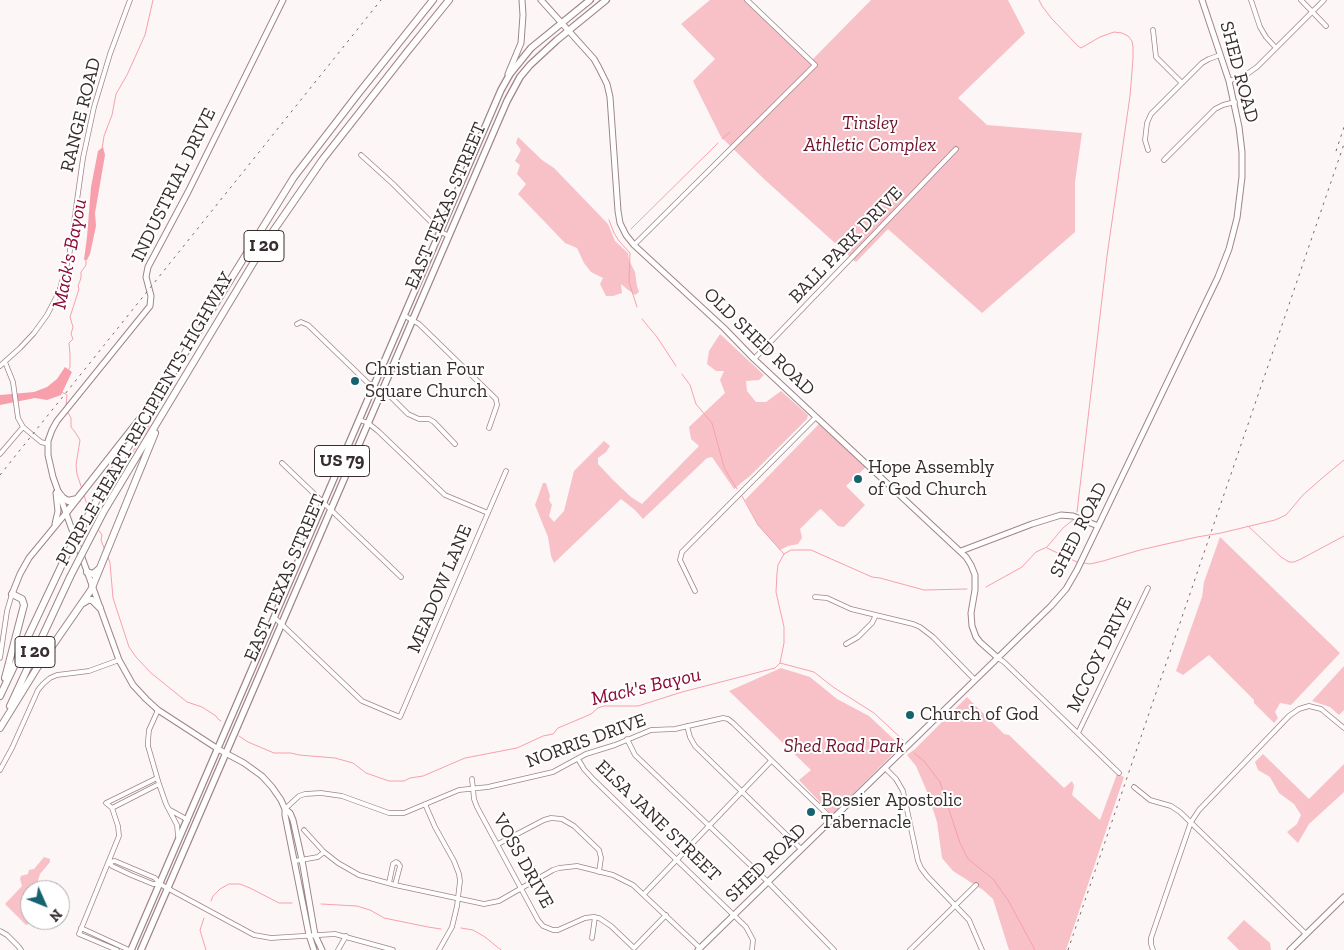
<!DOCTYPE html>
<style>
body{margin:0}
#map{position:relative;width:1344px;height:950px;overflow:hidden;background:#fcf6f6;font-family:"Zilla Slab",serif}
canvas{display:block}
.north{position:absolute;left:20px;top:880px;width:50px;height:50px;box-sizing:border-box;background:#fff;border:1px solid #afabab;border-radius:50%;rotate:134deg;font-size:14px;font-weight:700;line-height:20px;text-align:center;color:#382d2e}
.north::after{content:'';display:block;margin:auto;width:18px;height:22px;background:#16626e;clip-path:polygon(50% 0,100% 100%,50% 72%,0 100%)}
</style>
<div id="map">
<canvas width="1344" height="950"></canvas>
<div class="north">N</div>
</div>
<script>
const g = document.querySelector('canvas').getContext('2d');
g.lineJoin = 'round';
function paint(path, color) {
  g.fillStyle = color;
  g.fill(path, 'evenodd');
}
function toPath(rows) {
  const path = new Path2D();
  for (const r of rows) {
    path.moveTo(r[0], r[1]);
    for (let i = 2; i < r.length; i += 2) path.lineTo(r[i], r[i + 1]);
  }
  return path;
}
function stroke(path, color, width, dash) {
  g.strokeStyle = color;
  g.lineWidth = width;
  g.lineCap = dash ? 'butt' : 'round';
  g.setLineDash(dash || []);
  g.stroke(path);
}
function drawText(font, color, halo, rows, align = 'center') {
  g.font = font + ' "Zilla Slab",serif';
  g.lineWidth = 4;
  g.setLineDash([]);
  g.textBaseline = 'middle';
  g.strokeStyle = halo;
  g.fillStyle = color;
  for (const [text, x, y, turn = 0] of rows) {
    g.save();
    g.translate(x, y);
    g.rotate((+turn || 0) * Math.PI / 180);
    g.textAlign = isNaN(turn) ? turn : align;
    if (halo) g.strokeText(text, 0, 0);
    g.fillText(text, 0, 0);
    g.restore();
  }
}
paint(toPath([
 [710,0,744,0,810,62,871,0,1008,0,1025,33,958,98,987,125,1082,133,1075,182,1075,232,982,313,888,229,856,262,764,179,721,137,693,81,715,59,681,24],
 [518,137,542,160,554,168,608,224,615,241,628,253,629,260,635,272,637,286,639,292,635,295,627,289,621,284,622,293,613,296,606,296,600,284,603,278,591,272,584,263,577,248,565,243,518,194,526,184,517,174,520,165,515,161,521,150,516,143],
 [720,334,764,375,759,380,746,381,747,391,756,402,766,402,781,391,808,415,807,419,751,475,734,489,712,457,707,458,643,519,635,510,621,499,554,563,551,556,548,537,535,505,543,483,546,483,550,496,549,500,552,505,549,516,554,522,564,511,574,471,604,441,610,446,606,452,598,458,598,464,613,480,631,497,642,504,699,446,691,439,689,427,725,393,720,380,724,371,716,371,707,364,709,351],
 [150,422,149,428,130,458,137,441],
 [819,424,866,467,846,486,865,505,844,527,838,526,821,509,819,510,800,529,802,538,798,544,788,546,780,550,758,525,745,500],
 [1220,537,1340,653,1291,705,1280,703,1275,712,1278,718,1274,723,1254,703,1254,700,1209,655,1183,675,1176,671,1202,597,1204,582],
 [1344,666,1344,710,1339,715,1330,707,1312,701],
 [781,668,810,677,837,699,869,716,901,746,832,815,799,780,811,770,729,691],
 [967,697,1004,734,1009,735,1064,788,1072,781,1074,786,1072,795,1100,820,1117,774,1124,777,1066,950,1009,950,993,899,983,890,953,871,942,858,937,822,928,794,916,766,907,755,915,749],
 [1263,754,1309,799,1344,764,1344,792,1309,824,1298,843,1287,832,1297,824,1301,815,1294,804,1279,793,1270,777,1258,770,1255,762],
 [44,857,50,859,50,862,40,874,35,890,30,890,30,920,38,920,26,925,5,904,22,886,20,879,21,876,28,874,29,870,34,869],
 [1244,920,1270,943,1271,950,1239,950,1227,938]
]), '#f7c1c7');
paint(toPath([
 [103,147,105,155,95,213,96,226,90,254,87,260,84,260,87,237,91,187,98,151],
 [65,367,72,372,61,395,47,400,35,398,0,405,0,395,34,392,47,387,57,379]
]), '#f7a0ab');
stroke(toPath([
 [1039,0,1042,6,1052,19,1078,46,1081,48,1100,37,1114,32,1122,33,1128,36,1132,41,1133,47,1133,59,1130,96,1107,256,1077,512],
 [722,139,730,132],
 [102,149,104,136,112,115,116,94,127,75,145,35,153,0],
 [609,220,614,233,619,241,630,253,629,282,637,307],
 [631,229,718,143],
 [642,319,657,337,676,366],
 [68,371,70,367,70,355,69,343,73,339,71,334,73,327,70,317,79,289,78,286,81,278,81,272,86,265,86,260],
 [682,374,690,385,696,404,712,423,724,467,730,478,737,489],
 [62,392,67,395,66,407],
 [67,411,71,418,71,427,75,432,80,440,76,465,77,474,82,489],
 [84,495,88,508],
 [742,496,758,525,784,554],
 [92,516,94,524],
 [1248,526,1281,557,1289,562,1294,562,1301,559,1344,536],
 [98,529,102,535,101,540,104,548],
 [1047,548,1077,562],
 [108,557,110,563,113,598,129,647,136,657,151,673,187,702,202,707,216,716,218,719,221,721],
 [1084,563,1090,564,1103,561,1140,550,1197,537,1221,533,1275,520,1286,515,1303,495,1321,479,1344,460],
 [986,587,1022,567,1036,552,1047,547,1063,528,1074,519],
 [780,663,784,643,784,627,776,592,777,573,778,565,784,554,791,550,811,550,872,577,880,578,924,590,967,589],
 [239,736,248,742,274,753,291,753,299,755,335,758,353,763,366,773,389,781,404,781,410,778,423,776,465,758,517,748,543,736,553,734,558,728,577,720,591,714,598,708,604,706,638,706,682,692,775,668,780,663,814,672,833,687,874,713,903,740],
 [914,753,924,761,940,782,960,843,968,859,993,879,1008,900,1035,950],
 [211,901,213,896,220,889,229,884,240,884,250,888,279,903,292,903],
 [321,904,357,906,370,910,384,918,428,927,441,929],
 [204,918,200,930,206,950],
 [461,928,473,930,485,937,501,950]
]), '#f7a0ab', 1);
const street = toPath([
 [1251,0,1260,27,1266,37,1276,48],
 [1301,0,1326,26],
 [1153,30,1156,57,1182,83],
 [1229,81,1247,74,1257,67,1324,0],
 [1148,150,1145,140,1147,123,1151,114,1202,63,1209,59,1220,55],
 [361,155,392,183,441,232,449,236],
 [1164,160,1215,109,1223,105,1235,102],
 [634,245,815,65,747,0],
 [405,316,419,324,496,399,497,405,489,428],
 [297,324,301,322,308,325,368,383,391,397,408,414,419,419,429,419,434,422,455,444],
 [754,359,956,149],
 [5,362,13,382,18,418,23,427],
 [0,366,20,348,34,333,47,315,59,292,69,257,83,158,94,107,110,54,130,0],
 [360,420,368,423,378,431,445,495,488,513],
 [0,454,23,427,41,442,48,444],
 [282,463,401,577],
 [695,591,680,560,682,552,816,417],
 [815,597,827,598,851,609,913,624,920,627,933,637,975,680],
 [275,618,362,701,400,717,506,471],
 [846,644,858,637,872,623,876,615],
 [0,658,7,611,12,594],
 [998,658,1004,662,1119,773],
 [158,710,149,730,148,741,148,746,159,784,166,804,177,825,178,836],
 [687,726,690,737,695,746,801,849],
 [1078,733,1148,588],
 [627,739,635,755,768,882,834,950],
 [578,759,584,769,593,779,746,927,753,940,752,950],
 [885,768,896,779,903,791,918,861,921,868,927,876,969,920,982,950],
 [0,770,12,748,38,690,43,684,50,678,57,675,89,671,119,660],
 [472,779,474,799,477,807,538,920,543,926,553,930,558,930,585,918,593,917,599,918,611,926,634,948,666,915],
 [1134,787,1150,800,1171,806,1180,812,1306,934],
 [425,804,435,827,454,861,459,874,460,881,457,906,452,927,439,950],
 [112,808,159,784],
 [285,809,299,796,305,794,321,793,342,796,389,813,404,813,459,790,488,787,553,772,586,754,615,745,651,730,675,729,723,718,728,719,733,723,832,819],
 [170,810,188,820],
 [304,830,324,852,338,863,359,875,395,885,484,904,499,901,553,870,559,868,577,866,613,875,633,885,700,948],
 [498,844,544,820,551,818,562,819,574,826,599,850,601,858,599,872],
 [295,861,318,857,324,852],
 [109,862,115,861,155,878,160,884,167,888,254,935,271,938,335,934,393,950],
 [109,862,112,866,131,875,153,884,160,884],
 [389,883,393,864,396,862,398,863,400,866,395,885],
 [644,894,771,761],
 [81,928,129,950],
 [0,931,7,935,18,946,21,950],
 [592,938,595,917],
 [117,950,79,934,119,836,118,826,112,808,106,803,157,778],
 [338,950,346,936],
 [910,950,976,885],
 [1153,950,1151,944,1151,938,1191,822,1199,810,1289,716,1299,709,1309,706,1321,709,1344,728]
]);
const secondary = toPath([
 [283,0,188,192,148,267,146,277,151,296,150,306,57,421,52,430,48,441,48,455,53,477,119,660,133,685,146,699,158,710,218,749,244,763,262,776,272,787,281,800,285,809,290,813,293,820,302,860,315,935,322,950],
 [541,0,594,59,599,68,607,84,610,97,618,211,620,223,626,235,634,245,724,328,754,359,966,557,971,565,975,575,975,590,971,613,972,626,976,637,980,642,998,658],
 [508,74,521,43,523,15,522,0],
 [55,524,58,511,56,493],
 [961,551,1032,524,1061,515,1073,516,1098,526],
 [12,594,20,574,29,558,66,513],
 [285,809,285,815,309,935,314,950],
 [698,950,1051,606,1066,589,1077,570,1218,277,1229,249,1237,218,1242,177,1242,152,1239,127,1229,81,1202,0],
 [1290,950,1344,897]
]);
const primary = toPath([
 [131,950,501,90,510,74,531,48,590,0],
 [141,950,507,101,520,77,530,65,557,40,606,0]
]);
const highway = toPath([
 [58,492,63,498,68,501,77,499],
 [99,496,159,395,294,177,358,94,433,0],
 [104,511,267,240,323,159,407,52,449,0],
 [66,513,143,415],
 [87,572,93,574,99,569],
 [83,603,88,600,92,600,100,608],
 [5,678,24,605,22,599,12,594],
 [0,696,66,556],
 [10,706,70,577],
 [0,728,37,668,91,590,155,433]
]);
stroke(street, '#a08588', 5.5);
stroke(secondary, '#a08588', 7);
stroke(primary, '#a08588', 8);
stroke(highway, '#a08588', 8);
stroke(street, '#fff', 4);
stroke(secondary, '#fff', 5);
stroke(primary, '#fff', 5.5);
stroke(highway, '#fff', 6);
stroke(toPath([
 [1336,151,1344,127],
 [0,475,381,0],
 [1068,950,1344,144]
]), '#726969', 1, [2.5, 5]);
const highwayBridge = toPath([
 [66,556,99,496],
 [70,577,104,511]
]);
stroke(highwayBridge, '#a08588', 8, []);
stroke(highwayBridge, '#fff', 6);
for (const [x, y, r, color] of [
 [355,381,5,"#16626e"],
 [858,479,5,"#16626e"],
 [910,715,5,"#16626e"],
 [811,812,5,"#16626e"]
]) {
  const dot = new Path2D();
  dot.arc(x, y, r, 0, 2 * Math.PI);
  g.fillStyle = color;
  g.fill(dot);
  stroke(dot, '#fff', 2);
}
for (const [x, y, w] of [
 [264,246,40],
 [342,461,55],
 [35,652,40]
]) {
  const box = new Path2D();
  box.roundRect(x - w / 2, y - 15.5, w, 31, 4);
  g.fillStyle = '#fff';
  g.fill(box);
  stroke(box, '#382d2e', 1);
}
drawText('bold 18px', '#382d2e', null, [
 ["I 20",264,246],
 ["US 79",342,461],
 ["I 20",35,652]
]);
drawText('19px', '#382d2e', '#fff', [
 ["SHED ROAD",1239,72,75],
 ["RANGE ROAD",81,115,-76],
 ["INDUSTRIAL DRIVE",174,185,-64],
 ["EAST TEXAS STREET",446,206,-67],
 ["BALL PARK DRIVE",846,245,-46],
 ["OLD SHED ROAD",759,342,44],
 ["PURPLE HEART RECIPIENTS HIGHWAY",145,419,-60],
 ["SHED ROAD",1079,530,-63],
 ["EAST TEXAS STREET",285,578,-67],
 ["MEADOW LANE",440,589,-67],
 ["MCCOY DRIVE",1100,655,-64],
 ["NORRIS DRIVE",586,741,-20],
 ["ELSA JANE STREET",658,821,44],
 ["VOSS DRIVE",523,861,61],
 ["SHED ROAD",766,863,-44]
]);
drawText('italic 19px', '#71122c', '#fff', [
 ["Tinsley",870,124],
 ["Athletic Complex",870,146],
 ["Shed Road Park",844,747]
]);
drawText('19px', '#382d2e', '#fff', [
 ["Christian Four",365,370],
 ["Square Church",365,392],
 ["Hope Assembly",868,468],
 ["of God Church",868,490],
 ["Church of God",920,715],
 ["Bossier Apostolic",821,801],
 ["Tabernacle",821,823]
], 'left');
drawText('italic 20px', '#8c0935', '#fff', [
 ["Mack's Bayou",70,254,-79],
 ["Mack's Bayou",646,687,-13]
]);
</script>
